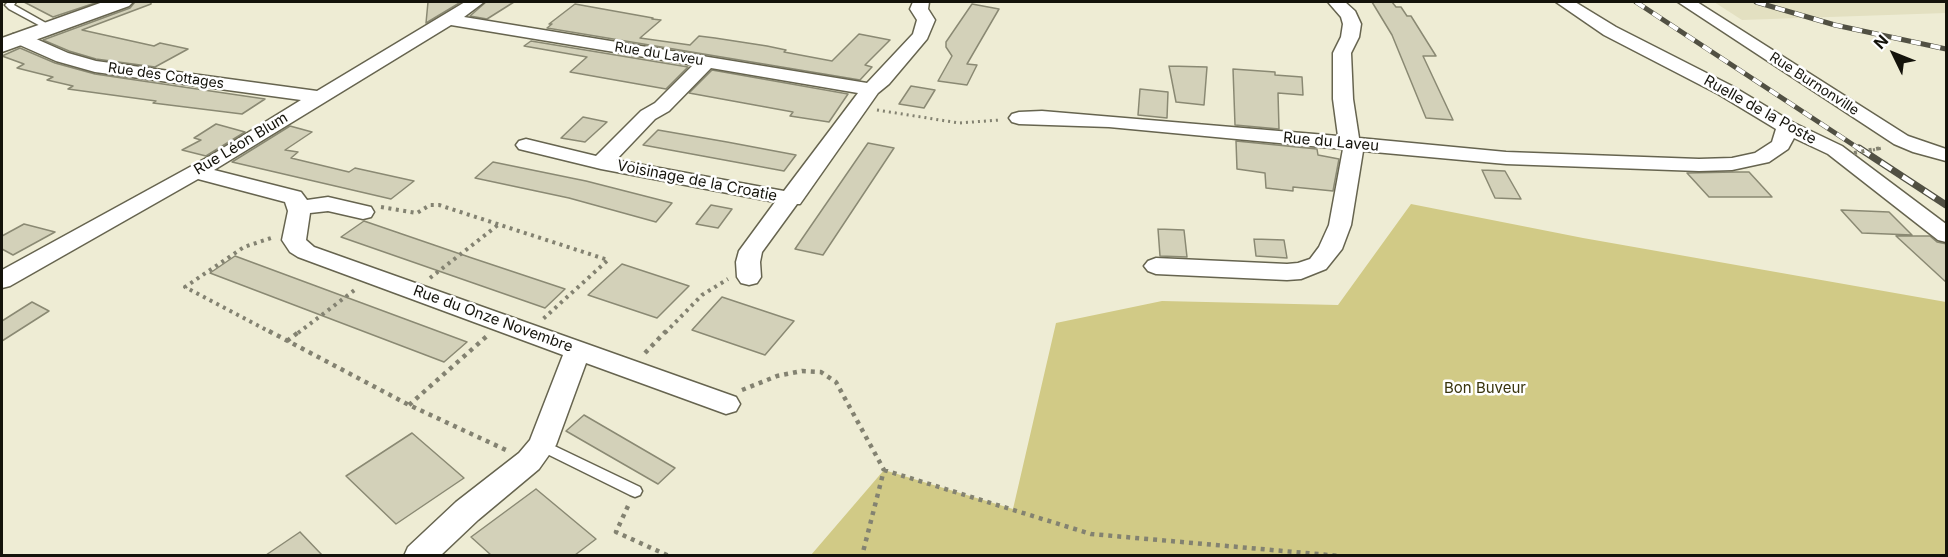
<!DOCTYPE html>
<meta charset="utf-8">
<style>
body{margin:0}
#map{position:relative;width:1948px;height:557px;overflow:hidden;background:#eeecd4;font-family:Inter,sans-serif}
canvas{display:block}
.frame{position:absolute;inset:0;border:3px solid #14130b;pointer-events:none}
.north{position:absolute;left:1864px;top:24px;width:60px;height:60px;-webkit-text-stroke:4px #fff;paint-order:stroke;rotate:313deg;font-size:16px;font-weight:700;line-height:24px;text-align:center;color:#14130b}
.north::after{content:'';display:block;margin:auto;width:21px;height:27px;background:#14130b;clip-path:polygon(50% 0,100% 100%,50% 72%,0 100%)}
</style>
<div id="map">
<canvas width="1948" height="557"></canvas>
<div class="frame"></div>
<div class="north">N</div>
</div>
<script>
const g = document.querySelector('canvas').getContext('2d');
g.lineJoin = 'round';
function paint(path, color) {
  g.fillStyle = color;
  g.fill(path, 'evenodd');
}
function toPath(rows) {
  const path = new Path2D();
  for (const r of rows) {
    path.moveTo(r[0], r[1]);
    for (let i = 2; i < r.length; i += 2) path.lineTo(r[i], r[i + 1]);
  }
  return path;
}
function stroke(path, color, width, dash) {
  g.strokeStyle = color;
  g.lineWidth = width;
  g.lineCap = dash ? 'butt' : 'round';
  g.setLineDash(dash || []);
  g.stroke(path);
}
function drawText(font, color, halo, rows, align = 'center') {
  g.font = font + ' Inter,sans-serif';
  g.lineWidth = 5;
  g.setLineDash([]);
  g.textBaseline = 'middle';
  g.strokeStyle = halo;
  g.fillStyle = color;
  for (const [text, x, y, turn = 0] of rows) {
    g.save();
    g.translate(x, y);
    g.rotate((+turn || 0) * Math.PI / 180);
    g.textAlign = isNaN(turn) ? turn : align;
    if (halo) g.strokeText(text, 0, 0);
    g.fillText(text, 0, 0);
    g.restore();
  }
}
paint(toPath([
 [1714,2,1946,2,1946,13,1742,20]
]), '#e3e0c1');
paint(toPath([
 [1411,204,1583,238,1946,302,1946,555,811,555,884,470,1013,509,1056,323,1162,301,1338,305]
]), '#d1ca86');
const building = toPath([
 [24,2,98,2,53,17,24,2],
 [135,2,151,2,151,4,82,30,154,46,160,43,188,49,155,67,96,59,69,51,43,40,130,8,135,2],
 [428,2,461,2,426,23,428,2],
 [486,2,514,2,487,19,470,16,486,2],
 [1372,2,1392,2,1396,7,1401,7,1407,16,1411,16,1436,56,1423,56,1453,120,1426,118,1392,35,1372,2],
 [575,4,653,18,652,19,661,20,640,38,690,45,699,36,715,38,767,46,786,50,784,52,832,61,859,34,890,40,865,65,872,67,860,80,547,28,552,24,549,24,575,4],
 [972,4,999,9,967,64,977,65,967,85,938,81,952,56,946,47,946,42,972,4],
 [531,41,688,67,666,89,570,72,587,57,524,46,531,41],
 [20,48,55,63,95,74,265,99,242,114,153,103,156,101,68,89,73,86,47,80,53,77,17,68,24,64,2,56,20,48],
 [1169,66,1207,67,1204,105,1176,102,1169,66],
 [1233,69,1275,72,1275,75,1302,77,1303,95,1278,93,1279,129,1235,125,1233,69],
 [712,70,848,94,829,122,790,116,793,112,689,93,712,70],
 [911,86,935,90,924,108,899,104,911,86],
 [1140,89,1168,92,1167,118,1138,115,1140,89],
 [583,117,607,122,585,142,561,138,583,117],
 [216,124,245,132,206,156,182,150,201,140,194,138,216,124],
 [290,126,312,132,285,150,298,152,291,158,349,172,355,168,414,181,391,199,232,162,290,126],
 [658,130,727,142,796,155,784,171,643,145,658,130],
 [1236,141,1317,149,1318,155,1339,159,1333,191,1293,187,1293,191,1266,188,1265,173,1237,169,1236,141],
 [868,143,894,148,823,255,795,249,868,143],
 [493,162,586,181,672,203,656,222,569,198,475,178,493,162],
 [1482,170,1505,171,1521,199,1495,198,1482,170],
 [1735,172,1749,172,1772,197,1709,197,1687,173,1735,172],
 [711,205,732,209,718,228,696,224,711,205],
 [1841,210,1889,212,1912,235,1862,233,1841,210],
 [364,221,469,257,565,289,545,308,341,237,364,221],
 [24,224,55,232,13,255,2,249,2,236,24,224],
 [1158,229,1184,230,1187,257,1160,256,1158,229],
 [1896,236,1930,236,1937,242,1947,244,1947,283,1896,236],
 [1254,239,1284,240,1287,258,1256,256,1254,239],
 [235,256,289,276,467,342,444,362,210,273,235,256],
 [622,264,689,286,657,318,588,295,622,264],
 [722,297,794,321,765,355,692,330,722,297],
 [32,302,49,311,2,341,2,321,32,302],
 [584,415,675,468,658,484,566,431,584,415],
 [412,433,464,478,396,524,346,476,412,433],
 [536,489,596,539,575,555,491,555,471,537,536,489],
 [300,532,322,555,266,555,300,532]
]);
paint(building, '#d3d1b9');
stroke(building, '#8a8973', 1.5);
const service = toPath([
 [8,2,16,2,14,5,53,27,46,29,9,9,5,5,8,2],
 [542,440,640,487,642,491,640,495,635,497,630,495,537,449,535,445,537,441,542,440]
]);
const minor = toPath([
 [465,2,484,2,464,17,867,83,913,34,917,20,910,9,913,2,929,2,928,9,935,20,927,39,889,84,878,93,800,204,797,204,762,252,760,262,761,277,757,283,749,285,741,283,737,277,736,262,739,251,775,202,601,169,519,149,516,145,519,141,526,139,596,156,641,111,655,103,693,65,451,25,214,170,301,192,307,200,328,197,371,207,374,212,371,217,363,219,328,211,310,213,306,240,314,247,736,397,740,404,736,411,726,414,586,363,556,445,539,469,478,520,440,556,404,556,408,547,456,502,519,453,530,440,563,355,298,257,290,252,282,240,288,211,285,202,198,179,10,286,2,288,2,270,210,156,301,100,95,72,56,61,13,42,10,38,13,34,25,34,68,53,96,61,317,91,465,2],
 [711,68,858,93,784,191,616,160,655,119,669,111,711,68],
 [1328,2,1345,2,1355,11,1361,24,1359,37,1351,53,1353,99,1359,138,1506,152,1699,159,1732,158,1755,153,1772,142,1776,129,1718,94,1604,35,1556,2,1575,2,1616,27,1732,86,1794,123,1842,146,1946,224,1946,242,1938,240,1828,154,1794,138,1788,149,1769,162,1732,170,1699,171,1506,164,1363,151,1351,225,1342,249,1326,269,1301,279,1287,280,1156,274,1148,271,1144,266,1148,261,1156,258,1287,264,1298,263,1310,259,1319,247,1329,225,1343,149,1109,127,1019,124,1012,122,1009,118,1012,114,1019,112,1042,111,1338,136,1333,99,1333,53,1341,37,1343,24,1341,17,1328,2],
 [1678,2,1697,2,1908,136,1946,149,1946,161,1913,152,1894,144,1678,2]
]);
const tertiary = toPath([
 [103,2,133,2,129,6,2,52,2,38,103,2]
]);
stroke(service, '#66644f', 3);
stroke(minor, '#66644f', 3);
stroke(tertiary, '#66644f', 3);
stroke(toPath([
 [877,110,959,123,1000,120]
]), '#838271', 3, [2, 4]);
stroke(toPath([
 [381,207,417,213,430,205,439,205,608,260,543,319],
 [430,278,498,225],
 [272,333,185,287,244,247,274,237],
 [298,333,356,289],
 [665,333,702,295,728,279]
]), '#838271', 4, [3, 4.5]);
stroke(toPath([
 [269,331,409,405,506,450],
 [287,341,300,331],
 [645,353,666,331],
 [742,390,777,376,802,371,821,372,836,382,884,470,862,556],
 [409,405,487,336],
 [884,470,1091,534,1340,556],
 [628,506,616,532,669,556]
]), '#838271', 4.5, [4, 5]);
paint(service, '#fff');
paint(minor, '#fff');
paint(tertiary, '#fff');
const railFar1 = toPath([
 [1636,2,1861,150],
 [1756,2,1835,25,1946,49]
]);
const rail = toPath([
 [1859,148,1946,205]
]);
stroke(railFar1, '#515043', 5);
stroke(rail, '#515043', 7);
stroke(railFar1, '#fff', 4, [10]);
stroke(rail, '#fff', 4.5, [13]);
stroke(toPath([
 [1873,150,1882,148]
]), '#838271', 3, [2, 4]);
stroke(toPath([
 [1854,153,1881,148]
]), '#838271', 4, [3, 4.5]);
drawText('14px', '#14130b', '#fff', [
 ["Rue du Laveu",659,54,9],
 ["Rue des Cottages",166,76,8],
 ["Rue Burnonville",1814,84,33]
]);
drawText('15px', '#14130b', '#fff', [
 ["Ruelle de la Poste",1760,110,29],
 ["Rue du Laveu",1331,142,5],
 ["Rue Léon Blum",241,144,-31],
 ["Voisinage de la Croatie",697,181,11],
 ["Rue du Onze Novembre",493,319,20]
]);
drawText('15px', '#38340c', '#fff', [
 ["Bon Buveur",1485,388]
]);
</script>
